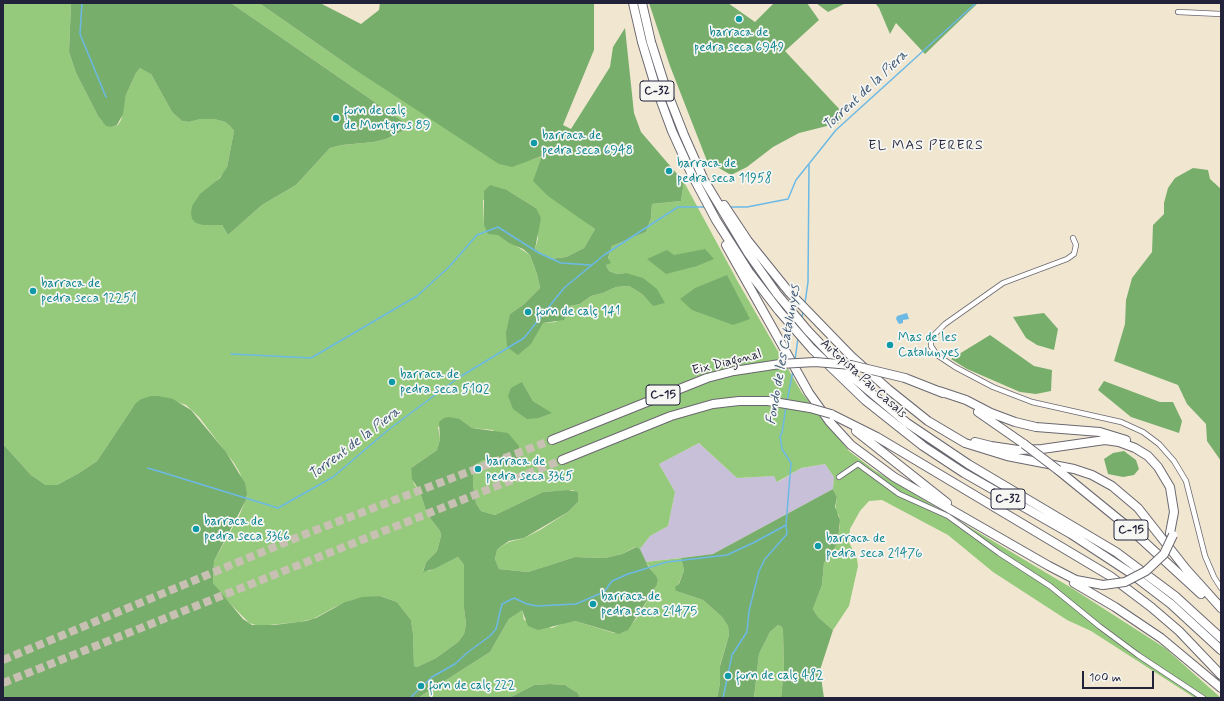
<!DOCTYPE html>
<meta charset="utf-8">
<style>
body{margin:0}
#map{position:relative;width:1224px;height:701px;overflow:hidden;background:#f1e7d1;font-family:Mynerve,sans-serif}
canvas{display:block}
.frame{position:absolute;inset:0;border:4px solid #22223b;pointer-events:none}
.scale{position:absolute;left:1082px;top:671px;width:72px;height:18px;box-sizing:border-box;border:2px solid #22223b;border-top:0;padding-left:5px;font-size:12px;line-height:14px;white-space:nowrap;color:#22223b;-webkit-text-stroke:3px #f6f6f2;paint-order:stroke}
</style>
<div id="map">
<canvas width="1224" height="701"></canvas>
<div class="frame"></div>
<div class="scale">100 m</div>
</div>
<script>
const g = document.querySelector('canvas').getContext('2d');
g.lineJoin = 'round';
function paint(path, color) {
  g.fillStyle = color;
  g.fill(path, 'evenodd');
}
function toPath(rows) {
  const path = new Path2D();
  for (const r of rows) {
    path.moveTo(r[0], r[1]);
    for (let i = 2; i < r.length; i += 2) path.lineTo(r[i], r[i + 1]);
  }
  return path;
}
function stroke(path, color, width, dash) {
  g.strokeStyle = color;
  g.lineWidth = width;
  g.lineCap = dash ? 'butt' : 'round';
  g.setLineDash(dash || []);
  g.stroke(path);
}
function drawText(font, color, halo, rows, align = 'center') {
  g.font = font + ' Mynerve,sans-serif';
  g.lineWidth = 3.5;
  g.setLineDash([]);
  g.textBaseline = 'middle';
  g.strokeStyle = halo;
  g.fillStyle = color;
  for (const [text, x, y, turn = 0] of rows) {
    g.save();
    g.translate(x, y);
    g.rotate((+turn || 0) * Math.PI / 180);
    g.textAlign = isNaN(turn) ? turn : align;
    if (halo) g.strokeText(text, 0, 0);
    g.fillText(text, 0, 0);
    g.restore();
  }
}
paint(toPath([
 [699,443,737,478,774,476,778,482,801,468,825,464,834,477,833,489,713,554,646,562,640,549,650,536,668,526,675,492,659,464]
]), '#c8bfd8');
paint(toPath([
 [3,3,71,3,69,52,76,73,98,116,102,121,112,127,118,125,121,120,126,95,136,73,140,68,146,70,151,74,172,112,182,121,189,122,201,119,214,119,225,122,230,126,234,131,227,167,224,173,211,187,200,195,193,206,209,225,222,225,228,235,262,205,296,185,330,148,342,145,374,142,386,139,411,127,231,3,259,3,348,65,531,160,543,156,583,220,595,229,584,248,566,257,550,259,535,249,538,239,536,208,507,190,483,200,484,225,530,255,537,274,540,288,524,304,510,314,543,323,556,322,570,306,580,304,591,296,603,293,616,287,629,286,642,294,653,306,626,273,617,274,609,271,606,265,612,246,646,232,651,218,652,204,681,201,684,182,738,282,802,393,849,451,874,470,1070,587,1165,648,1221,698,1195,698,1091,631,1067,620,993,572,948,535,882,500,869,501,860,511,850,529,849,542,857,559,858,566,849,606,833,630,818,617,813,609,822,585,824,563,836,546,840,526,839,515,835,512,837,497,833,489,834,477,825,464,801,468,777,482,774,476,737,478,699,443,659,464,675,492,668,526,650,536,640,549,635,547,622,554,605,558,575,557,528,572,499,569,495,559,497,550,500,547,509,542,524,538,540,530,568,512,578,502,573,490,543,492,495,515,481,511,476,503,473,485,473,469,475,465,483,460,498,465,508,466,493,430,472,428,460,419,438,427,440,439,437,450,411,468,414,484,420,492,427,514,440,531,441,536,437,551,426,562,423,571,429,571,458,557,464,565,464,608,466,624,464,634,458,642,436,658,417,667,414,666,413,634,411,620,397,602,380,596,352,600,335,607,313,619,299,622,259,626,249,623,219,592,213,583,214,561,239,516,247,497,240,473,234,463,199,417,186,405,159,396,141,399,133,407,97,461,79,473,57,485,46,485,31,475,3,444],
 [522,382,533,401,551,413,539,418],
 [681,558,684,570,676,591,703,600,722,617,728,626,729,635,720,665,720,683,717,698,580,698,578,693,565,685,550,684,534,685,509,698,418,698,490,652,509,619,522,609,524,620,552,628,566,622,575,621,614,633,624,632,636,619,657,585,658,580,646,562],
 [778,625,782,627,783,632,784,668,781,698,754,698,759,654,770,632]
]), '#95ca7c');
paint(toPath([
 [71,3,231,3,411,127,386,139,374,142,342,145,330,148,296,185,262,205,228,235,222,225,203,225,196,223,192,219,191,213,192,206,200,194,220,178,227,167,234,131,230,126,225,122,214,119,201,119,189,122,182,121,172,112,151,74,140,68,136,73,126,95,123,114,117,125,112,127,106,126,98,116,76,73,69,52],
 [259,3,320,3,361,24,379,10,380,3,594,3,594,50,563,125,571,129,610,67,613,47,625,28,634,113,641,132,684,182,681,201,652,204,651,218,646,232,612,246,608,258,611,263,606,265,609,271,617,274,626,273,643,278,657,289,665,303,653,306,642,294,629,286,616,287,603,293,591,296,580,304,570,306,564,320,543,323,531,344,518,355,507,347,506,333,510,314,524,304,540,288,537,274,530,255,523,249,509,243,498,235,488,234,484,225,484,191,490,185,507,190,536,208,541,218,535,249,550,259,566,257,584,248,595,229,548,196,533,181,542,156,512,167,499,164,348,65],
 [649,3,728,3,755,22,774,3,807,3,819,20,785,51,843,113,839,123,799,133,773,147,747,167,731,175,707,161,670,66],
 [816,3,846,3,828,12],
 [875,3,978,3,925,54,896,23,890,34,879,8],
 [1193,168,1208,170,1210,179,1221,189,1221,461,1207,441,1206,424,1187,404,1178,385,1114,361,1125,324,1126,300,1132,278,1152,252,1153,225,1164,214,1164,203,1168,188,1175,178],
 [705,249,714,259,697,266,666,274,647,259,667,250,674,255],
 [727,275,750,319,733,325,692,310,680,299,695,288],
 [1044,313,1058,329,1054,350,1037,345,1026,338,1013,317],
 [990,335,1034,366,1052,370,1051,391,1036,394,1020,392,967,369,951,359],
 [1104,381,1160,402,1173,402,1182,421,1179,433,1131,417,1098,390],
 [522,382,533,401,552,413,539,418,527,419,513,409,508,396,511,388],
 [151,396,159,396,173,399,191,410,226,452,245,483,247,494,246,500,214,561,213,583,243,619,252,625,274,625,306,621,316,618,345,602,362,597,380,596,397,602,411,620,413,634,414,666,417,667,436,658,458,642,464,634,466,624,464,608,464,565,458,557,434,569,423,572,426,562,437,551,441,536,440,531,427,514,420,492,412,479,411,468,437,450,440,439,439,422,444,418,449,417,460,419,472,428,508,433,519,446,519,456,513,464,503,466,483,460,475,465,473,469,473,485,476,503,481,511,495,515,543,492,568,490,578,492,578,502,568,512,524,538,509,541,500,547,497,550,495,559,499,569,528,572,575,557,605,558,622,554,636,547,640,549,648,566,656,576,658,580,657,585,628,630,619,634,575,621,538,630,528,626,522,610,509,619,490,652,418,698,3,698,3,444,31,475,46,485,57,485,79,473,97,461,135,404,141,399],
 [1124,451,1136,460,1139,469,1134,475,1123,477,1108,474,1104,459,1113,453],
 [833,489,837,497,835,507,840,520,839,531,836,546,824,563,822,585,813,609,818,617,833,630,820,670,824,698,781,698,784,668,783,632,782,627,778,625,770,632,759,654,754,698,717,698,720,683,720,666,729,635,728,626,722,617,703,600,676,591,675,587,679,584,684,570,681,558,713,554],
 [550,684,565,685,578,693,580,698,509,698,534,685]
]), '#78ae6c');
paint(toPath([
 [907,313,909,319,903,320,903,323,899,324,896,319,897,316]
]), '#6cb9e5');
stroke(toPath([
 [82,3,80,34,106,97],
 [730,207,747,207,788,199,796,180,836,130,976,3],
 [805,303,808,282,809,165],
 [802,318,803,310],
 [231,354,311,358,417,296,449,267,477,235,498,227,539,253,561,263,591,265],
 [795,360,798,338],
 [787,401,793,371],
 [148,468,278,508,333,477,388,430,458,378,524,338,564,288,604,255,678,207,706,207],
 [410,698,432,677,455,664,468,652,490,636,496,629,502,604,514,598,527,604,537,606,576,604,604,592,612,581,628,574,667,562,727,555,755,542,786,525],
 [723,698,732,655,747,632,749,611,759,571,765,559,787,534,786,525,791,463,782,449,780,436,782,433,786,407]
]), '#6cb9e5', 1.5);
stroke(toPath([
 [3,660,308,533,552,440],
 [3,683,562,460]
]), '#c8c0b3', 8, [8, 4]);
const minor = toPath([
 [1178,12,1221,14],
 [1073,238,1076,245,1074,254,1067,259,1003,283,945,324,931,338,931,346,937,355,955,367,993,387,1032,402,1121,422,1143,432,1159,444,1174,461,1186,481,1205,556,1214,577,1221,588],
 [839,477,858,464,899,494,948,516,999,553,1050,586,1099,626,1138,655,1203,698]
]);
const motorway = toPath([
 [633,3,642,42,655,85,672,131,692,175,716,220,749,272,779,311,812,349,865,400,923,446,964,473,1071,534,1129,572,1171,604,1221,650],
 [642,3,651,42,666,89,684,135,704,180,748,253,777,294,808,331,850,375,907,423,968,464,1116,552,1175,596,1221,638],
 [724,205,748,241,789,292,851,356,888,389,928,421,965,443,1007,456,1074,469,1092,475,1112,486,1138,508,1186,569,1221,608],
 [726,245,809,393,829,421,851,445,894,477,1049,566,1076,580,1103,585],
 [905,378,943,393],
 [939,391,966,400,991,413,1015,422,1036,427,1100,432,1126,440],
 [978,412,1024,444],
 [831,414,877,437,1110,576,1151,607,1179,631,1221,675],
 [856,431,947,503],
 [552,440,707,378,734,371,780,364],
 [975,442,991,446,1018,450,1042,449,1105,440,1119,442,1135,448,1148,456,1158,467,1170,487,1174,512,1170,533],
 [562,460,671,416,713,404,739,401,768,401,810,408],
 [1058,470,1128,527,1201,594],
 [1074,583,1115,607,1161,638,1221,688]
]);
stroke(minor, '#6a6770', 6);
stroke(motorway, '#6a6770', 10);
stroke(minor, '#fff', 4.5);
stroke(motorway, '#fff', 8);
const motorwayBridge = toPath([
 [780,364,815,362,851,365,905,378],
 [810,408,831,414],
 [1024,444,1058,470],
 [1103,585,1125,582,1146,571,1164,554,1173,535]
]);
stroke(motorwayBridge, '#6a6770', 10, []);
stroke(motorwayBridge, '#fff', 8);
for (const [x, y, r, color] of [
 [739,19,4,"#0f9aa8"],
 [336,118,4,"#0f9aa8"],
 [534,143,4,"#0f9aa8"],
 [669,171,4,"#0f9aa8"],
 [33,291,4,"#0f9aa8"],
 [528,312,4,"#0f9aa8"],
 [890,345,4,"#0f9aa8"],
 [392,382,4,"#0f9aa8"],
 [478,469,4,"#0f9aa8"],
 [196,529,4,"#0f9aa8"],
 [818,546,4,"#0f9aa8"],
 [593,604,4,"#0f9aa8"],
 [728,676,4,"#0f9aa8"],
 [421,686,4,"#0f9aa8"]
]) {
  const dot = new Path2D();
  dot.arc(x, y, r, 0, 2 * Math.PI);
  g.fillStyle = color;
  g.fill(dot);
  stroke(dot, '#f6f6f2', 1.5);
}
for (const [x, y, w] of [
 [657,91,34],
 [663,395,34],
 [1008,499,34],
 [1131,530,34]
]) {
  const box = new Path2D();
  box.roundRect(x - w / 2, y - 10, w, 20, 3);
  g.fillStyle = '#f6f6f2';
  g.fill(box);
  stroke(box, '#22223b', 1);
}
drawText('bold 12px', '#22223b', null, [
 ["C-32",657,91],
 ["C-15",663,395],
 ["C-32",1008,499],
 ["C-15",1131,530]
]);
drawText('13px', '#0d838f', '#f6f6f2', [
 ["barraca de",739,33,"center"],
 ["pedra seca 6949",739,48,"center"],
 ["forn de calç",344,111],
 ["de Montgros 89",344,126],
 ["barraca de",542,136],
 ["pedra seca 6948",542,151],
 ["barraca de",677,164],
 ["pedra seca 11958",677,179],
 ["barraca de",41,284],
 ["pedra seca 12251",41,299],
 ["forn de calç 141",536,312],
 ["Mas de les",898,338],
 ["Catalunyes",898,353],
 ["barraca de",400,375],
 ["pedra seca 5102",400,390],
 ["barraca de",486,462],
 ["pedra seca 3365",486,477],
 ["barraca de",204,522],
 ["pedra seca 3366",204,537],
 ["barraca de",826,539],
 ["pedra seca 21476",826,554],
 ["barraca de",601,597],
 ["pedra seca 21475",601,612],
 ["forn de calç 482",736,676],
 ["forn de calç 222",429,686]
], 'left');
drawText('13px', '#22223b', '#f6f6f2', [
 ["Eix Diagonal",727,363,-14],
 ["Autopista Pau Casals",863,379,42]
]);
drawText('italic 14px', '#3c5776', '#f6f6f2', [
 ["Torrent de la Piera",866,91,-43],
 ["Fondo de les Catalunyes",784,355,-80],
 ["Torrent de la Piera",355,444,-37]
]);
g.letterSpacing = '1px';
drawText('14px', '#22223b', '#f6f6f2', [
 ["EL MAS PERERS",926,146]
]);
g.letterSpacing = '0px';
</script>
